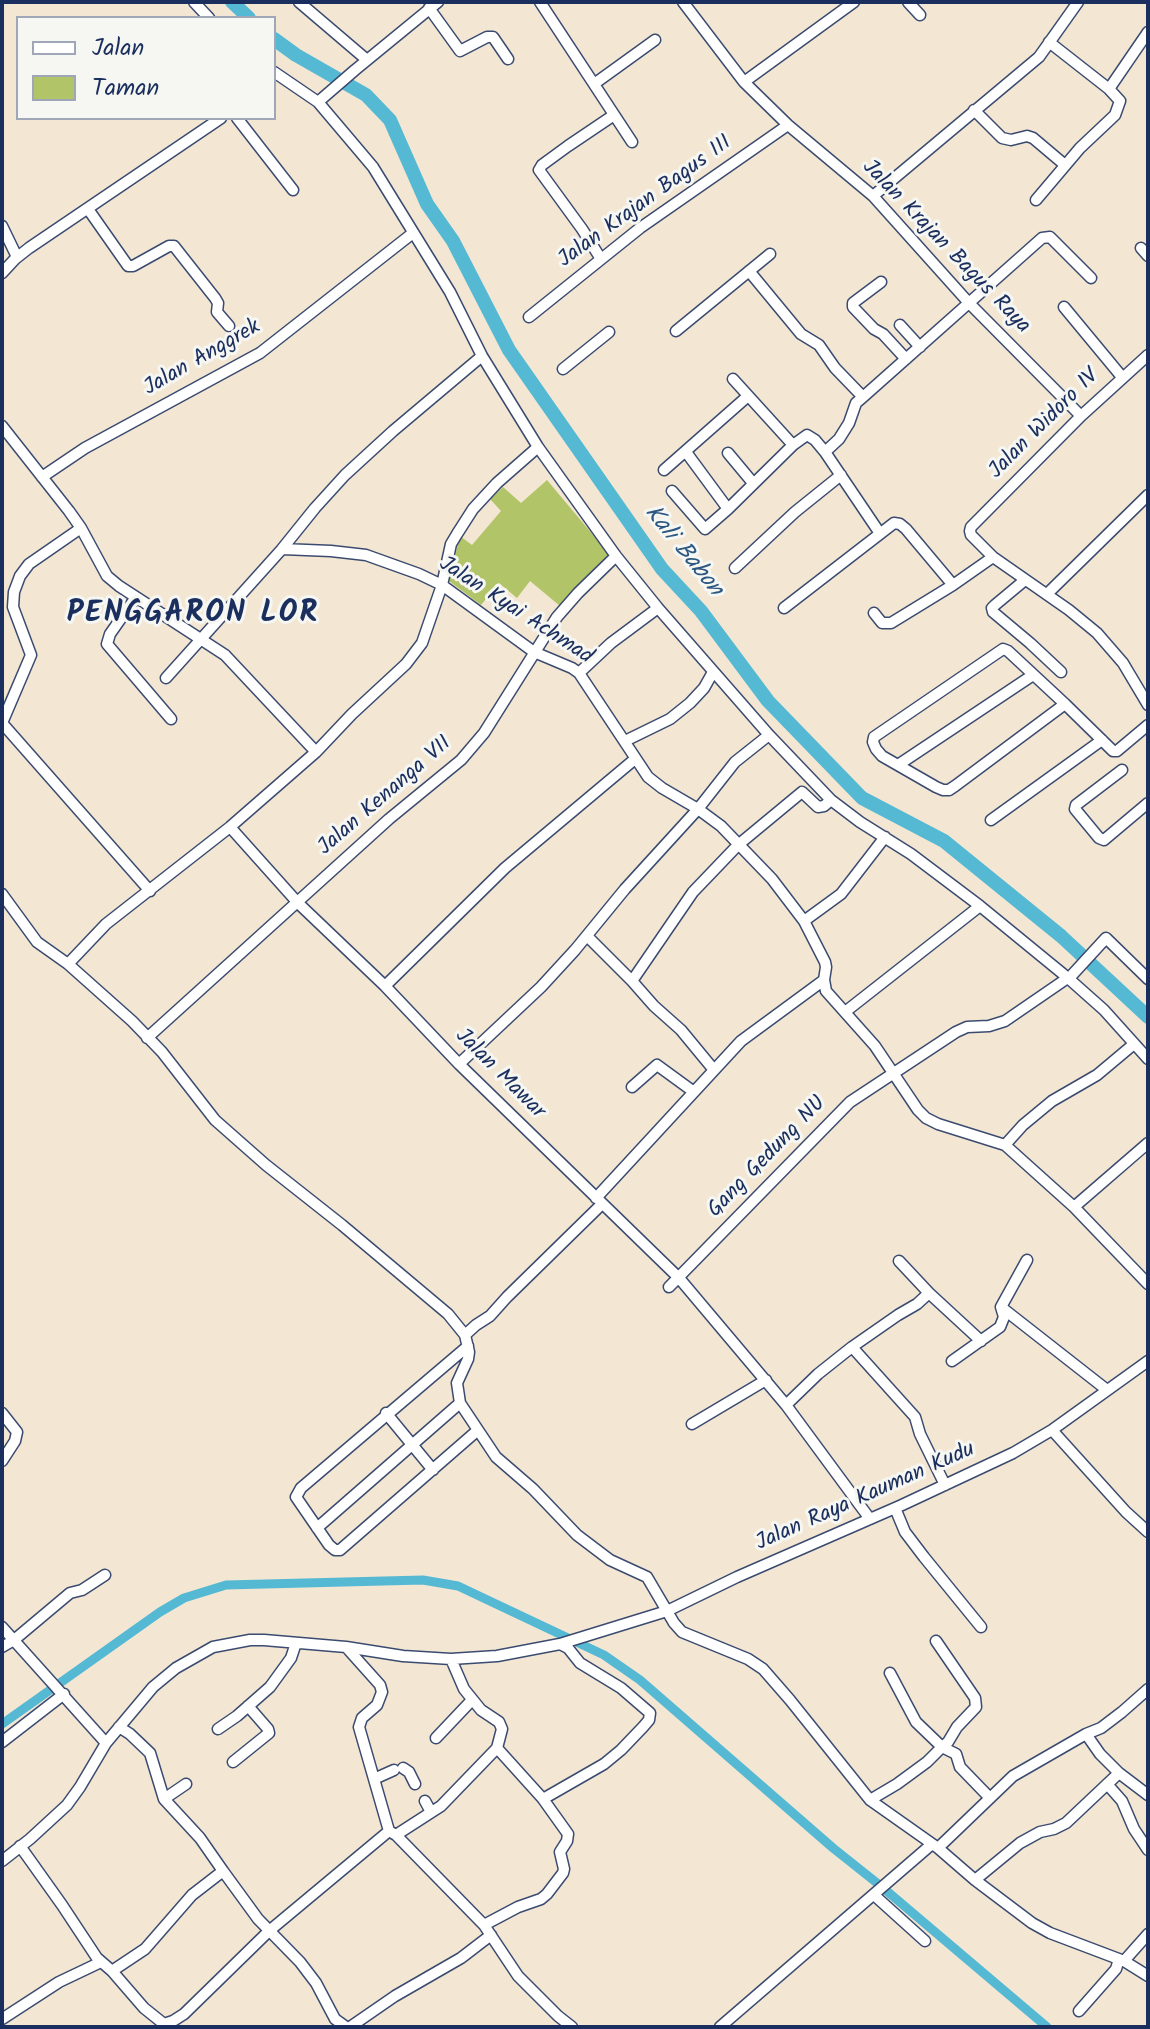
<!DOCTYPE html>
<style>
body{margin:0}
#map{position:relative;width:1150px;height:2029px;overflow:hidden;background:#f3e7d4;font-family:Kalam,sans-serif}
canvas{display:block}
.frame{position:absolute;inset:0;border:4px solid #1b2f5e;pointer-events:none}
.legend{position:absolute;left:16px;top:16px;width:260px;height:104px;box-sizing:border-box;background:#f6f6f2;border:2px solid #9ea6b7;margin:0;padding:10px 14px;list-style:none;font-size:24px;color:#1b2f5e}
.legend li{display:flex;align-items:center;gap:16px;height:40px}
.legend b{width:40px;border:2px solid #9ea6b7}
</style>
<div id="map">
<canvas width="1150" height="2029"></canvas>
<div class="frame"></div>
<ul class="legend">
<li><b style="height:10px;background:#fff"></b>Jalan</li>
<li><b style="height:22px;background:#b2c468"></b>Taman</li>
</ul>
</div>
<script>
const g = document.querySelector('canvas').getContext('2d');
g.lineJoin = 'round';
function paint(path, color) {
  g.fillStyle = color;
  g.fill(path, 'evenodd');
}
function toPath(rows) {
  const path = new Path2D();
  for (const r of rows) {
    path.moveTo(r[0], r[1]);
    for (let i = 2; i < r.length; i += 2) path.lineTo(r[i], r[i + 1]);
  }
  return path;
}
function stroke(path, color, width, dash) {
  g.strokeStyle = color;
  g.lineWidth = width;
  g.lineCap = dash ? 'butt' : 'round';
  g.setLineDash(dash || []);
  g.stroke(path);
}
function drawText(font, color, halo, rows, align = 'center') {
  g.font = font + ' Kalam,sans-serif';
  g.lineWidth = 6;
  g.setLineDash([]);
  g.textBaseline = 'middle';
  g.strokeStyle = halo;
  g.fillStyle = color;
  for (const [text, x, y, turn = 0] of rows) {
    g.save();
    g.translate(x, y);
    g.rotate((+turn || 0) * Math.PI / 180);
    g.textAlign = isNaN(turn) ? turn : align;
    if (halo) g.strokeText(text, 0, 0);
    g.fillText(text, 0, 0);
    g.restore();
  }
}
paint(toPath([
 [547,480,609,554,560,606,530,581,517,598,499,583,481,605,449,581,460,536,472,545,501,511,490,499,503,487,521,503]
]), '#b2c468');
stroke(toPath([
 [2,1724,160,1612,184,1598,226,1585,423,1580,458,1586,604,1655,640,1680,833,1848,882,1887,1047,2027]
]), '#55b9d4', 9);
stroke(toPath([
 [232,2,249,18],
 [274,39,296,55,366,95,390,120,427,204,453,241,509,350,662,569,701,611,768,701,862,798,944,841,1061,936,1148,1017]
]), '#55b9d4', 14);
const minor = toPath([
 [194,2,209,18],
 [299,2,367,60],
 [540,2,632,142],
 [683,2,744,82,788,125,873,196,969,303,1081,416],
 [908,2,920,15],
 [429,8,460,51,487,37,493,37,508,59],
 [1049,42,1109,89],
 [274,72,318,102,373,167,450,292,482,356,538,447,616,556,658,608,769,735,831,800,860,822,911,854,980,906,1068,978,1104,1010,1148,1059],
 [744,82,854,2],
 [594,84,655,40],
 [318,102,355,70,438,2],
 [974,110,1002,138,1011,140,1027,136,1033,138,1065,165],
 [237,118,293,190],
 [873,196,1039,57,1078,2],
 [1036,200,1080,148,1115,115,1120,101,1109,89,1148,32],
 [88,209,128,266,133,266,169,246,174,246,215,298,218,303,217,312,229,326],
 [2,226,17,257],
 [1141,248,1148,256],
 [601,259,582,229,539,170,542,165,568,146,614,115],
 [749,271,801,334,819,345,835,368,863,397],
 [2,273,15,259,29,248,221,118],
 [881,282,853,303,853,307,874,329,883,334,906,359],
 [1064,307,1122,377],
 [529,317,640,228,788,125],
 [900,325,920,347],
 [676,331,770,254],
 [1148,355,1081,416,971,527,970,531,971,535,993,557,1069,610,1097,633,1123,663,1148,705],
 [563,369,609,332],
 [733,379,793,445],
 [2,426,69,511,81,528,107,576,119,586,225,655,316,752],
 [686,452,728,509],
 [825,452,839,439,849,423,856,403,863,397,1042,238,1050,237,1091,278],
 [728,453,753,483],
 [664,470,748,396],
 [42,477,85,448,260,353,413,233],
 [672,491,705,529,728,509,793,445,807,435,815,440,825,452,879,532],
 [282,549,331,551,366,555,419,574,442,585,534,652,572,668,579,673,648,777,662,788,698,809,721,826,772,879,804,921,825,962,826,967,824,980,826,991,875,1046,918,1110,926,1118,938,1124,1005,1145,1074,1207,1148,1284],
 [735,568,795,512,841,475],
 [1025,580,995,605,992,608,993,612,1030,643,1061,672],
 [1047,594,1148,495],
 [136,597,110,634,107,644,171,719],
 [784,608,894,523,900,524,906,529,953,585,993,557],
 [874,613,882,623,891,623,953,585],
 [579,673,611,643,658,608],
 [166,678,282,549,315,508,345,475,393,431,482,356],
 [1065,704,955,786,949,790,943,790,936,787,882,756,876,749,873,742,874,737,1003,649,1008,651,1065,704,1113,751,1117,751,1148,725],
 [2,723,31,655,13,607,14,592,20,576,29,564,81,528],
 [2,723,150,891],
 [625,741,670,719,690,703,704,688,713,672],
 [898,765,1033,675],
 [1122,770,1076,805,1075,809,1099,838,1104,840,1148,803],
 [991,820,1102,740],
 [230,827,298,903,385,986,459,1064,679,1278,786,1405,870,1519],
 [2,894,37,942,68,964,132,1021,162,1052,215,1120,266,1165,342,1225,448,1314,465,1335,469,1352,468,1359,457,1383,460,1403,496,1457,533,1489,577,1535,610,1560,647,1577,674,1623,682,1632,748,1659,763,1669,790,1700,870,1800,938,1848,975,1880,1032,1923,1050,1933,1124,1961,1148,1976],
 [804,921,841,894,885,837],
 [587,936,632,981],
 [68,964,106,924,230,827,316,752,352,714,406,664,422,643,442,585,451,544,457,534,473,509,497,483,538,447],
 [385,986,505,868,635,759],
 [845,1012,980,906],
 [147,1038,389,819,461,760,484,733,557,617,578,593,616,556],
 [459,1064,541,987,575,950,625,889,698,809,735,762,769,735],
 [714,1070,681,1030,654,1006,632,981,693,892,738,845,802,792,818,807,824,806,831,800],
 [632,1087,657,1065,694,1092],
 [1005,1145,1023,1125,1052,1101,1097,1075,1134,1044],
 [596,1198,741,1041,824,980],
 [1074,1207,1148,1143],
 [899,1261,929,1293],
 [669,1287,850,1102,956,1032,967,1027,989,1026,1005,1021,1072,975,1106,938,1148,979],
 [1001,1307,1107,1390],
 [465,1335,476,1325,490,1316,507,1297,602,1204],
 [468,1346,301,1488,296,1497,329,1545,335,1550,340,1550,478,1430],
 [852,1347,915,1417,920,1434,945,1485],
 [952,1361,1000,1327,1004,1317,1001,1307,1027,1260],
 [786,1405,818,1374,852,1347,898,1315,917,1304,929,1293,981,1341],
 [2,1413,17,1432,15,1441,2,1461],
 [386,1413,433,1470],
 [692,1424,766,1380],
 [1052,1430,1126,1512,1148,1532],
 [895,1508,905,1532,924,1557,981,1627],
 [317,1528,460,1403],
 [2,1627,106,1743],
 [936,1641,975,1698,976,1707,957,1727,948,1742,942,1747,956,1754,960,1767,990,1798],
 [2,1647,14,1640,70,1593,82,1590,105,1575],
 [346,1647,380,1685,382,1692,377,1705,362,1718,359,1727,389,1831],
 [451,1659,464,1689,481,1710,499,1722,502,1729,497,1748,543,1799,568,1834,567,1841,560,1852,564,1869,563,1873,547,1894,541,1899,518,1907,484,1925,518,1976,558,2016,572,2027],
 [218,1729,237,1716,270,1687,291,1658,296,1643],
 [1086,1734,1100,1754,1119,1773,1148,1795],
 [436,1738,472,1700],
 [2,1742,64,1694],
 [233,1762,269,1733,268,1729,248,1706],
 [403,1768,409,1772,415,1784],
 [374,1779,394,1770],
 [1107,1784,1122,1801,1134,1829,1148,1850],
 [164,1799,186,1784],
 [543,1799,604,1764,621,1750,643,1727,649,1720,650,1713,621,1688,580,1663,568,1648,560,1644],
 [870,1800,897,1784,927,1762,942,1747,916,1722,890,1673],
 [425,1801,431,1812],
 [389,1831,396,1835,441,1806,497,1748],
 [396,1835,484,1925],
 [20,1846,62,1905,97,1958,112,1971,144,2008,164,2024,173,2021,184,2014,269,1931,389,1831],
 [938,1848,1013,1776,1086,1734,1101,1728,1122,1712,1148,1689],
 [2,1861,30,1839,67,1805,80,1787,106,1743,153,1687,176,1668,213,1647,250,1640,264,1640,346,1647,403,1656,451,1659,497,1656,560,1644,667,1611,737,1577,902,1505,1013,1453,1052,1430,1148,1361],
 [223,1871,258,1919,300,1962,316,1983,335,2019,346,2027],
 [975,1880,1020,1843,1040,1832,1054,1829,1066,1823,1119,1773],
 [874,1895,925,1941],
 [1124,1961,1148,1934],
 [112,1971,145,1949,192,1895,223,1871,200,1838,164,1799,150,1753,130,1734,119,1727],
 [1079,2011,1116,1969,1119,1959],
 [2,2019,59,1982,101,1962],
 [350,2027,395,1996,461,1958,491,1935],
 [720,2027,932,1844]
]);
stroke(minor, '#3b4b70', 13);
stroke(minor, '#fff', 10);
drawText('22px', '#1b2f5e', '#f6f6f2', [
 ["Jalan Krajan Bagus III",646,203,-36],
 ["Jalan Krajan Bagus Raya",945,248,46],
 ["Jalan Anggrek",203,359,-30],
 ["Jalan Widoro IV",1045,425,-45],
 ["Jalan Kyai Achmad",515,612,33],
 ["Jalan Kenanga VII",386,797,-41],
 ["Jalan Mawar",499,1075,45],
 ["Gang Gedung NU",768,1158,-46],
 ["Jalan Raya Kauman Kudu",866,1498,-24]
]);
drawText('italic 24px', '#2c5881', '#f6f6f2', [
 ["Kali Babon",682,552,51]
]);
g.letterSpacing = '2px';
drawText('bold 30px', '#1b2f5e', '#f6f6f2', [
 ["PENGGARON LOR",193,616]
]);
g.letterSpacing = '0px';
</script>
